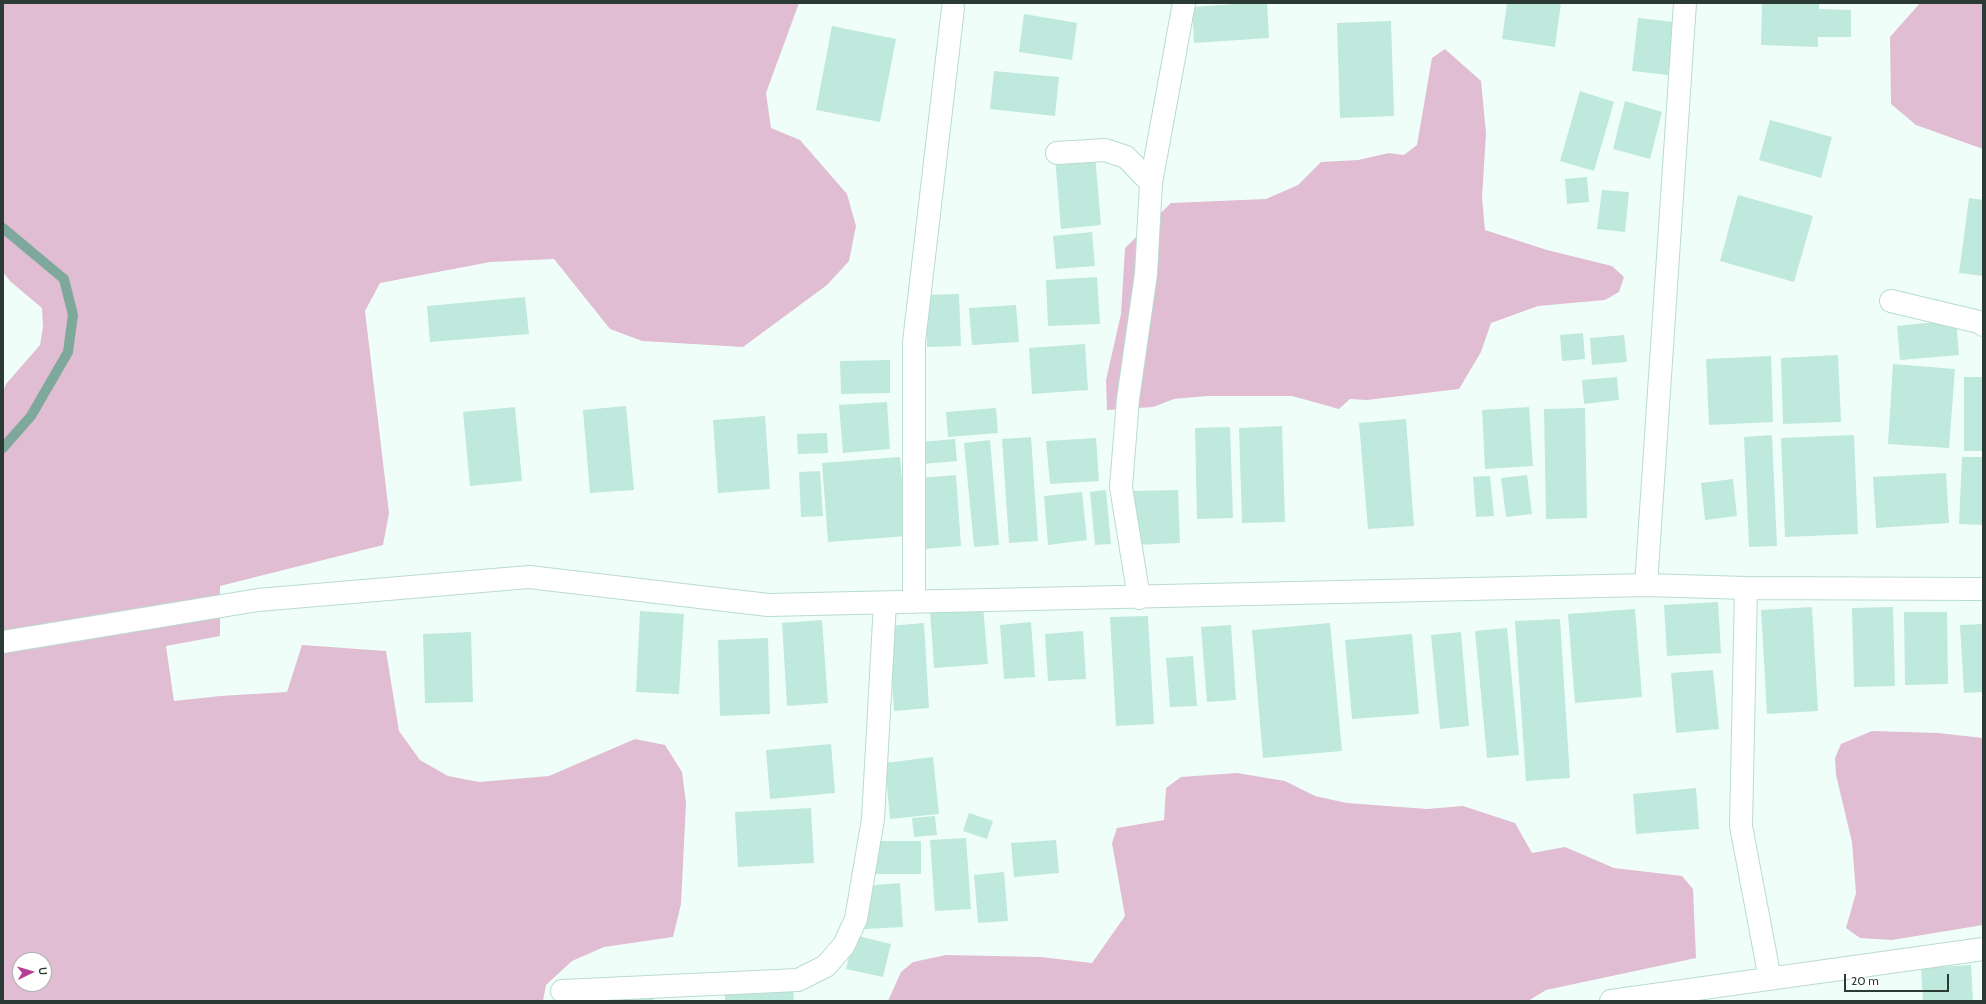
<!DOCTYPE html>
<style>
body{margin:0}
#map{position:relative;width:1986px;height:1004px;overflow:hidden;background:#f0fef9;font-family:Cabin,sans-serif}
canvas{display:block}
.frame{position:absolute;inset:0;border:4px solid #2c3a36;pointer-events:none}
.north{position:absolute;left:12px;top:952px;width:40px;height:40px;box-sizing:border-box;background:#fff;border:1px solid #abb0af;border-radius:50%;rotate:85deg;font-size:11px;font-weight:700;line-height:16px;text-align:center;color:#2c3a36}
.north::after{content:'';display:block;margin:auto;width:14px;height:18px;background:#b63f95;clip-path:polygon(50% 0,100% 100%,50% 72%,0 100%)}
.scale{position:absolute;left:1844px;top:974px;width:105px;height:18px;box-sizing:border-box;border:2px solid #2c3a36;border-top:0;padding-left:5px;font-size:12px;line-height:14px;white-space:nowrap;color:#2c3a36;-webkit-text-stroke:3px #fff;paint-order:stroke}
</style>
<div id="map">
<canvas width="1986" height="1004"></canvas>
<div class="frame"></div>
<div class="north">U</div>
<div class="scale">20 m</div>
</div>
<script>
const g = document.querySelector('canvas').getContext('2d');
g.lineJoin = 'round';
function paint(path, color) {
  g.fillStyle = color;
  g.fill(path, 'evenodd');
}
function toPath(rows) {
  const path = new Path2D();
  for (const r of rows) {
    path.moveTo(r[0], r[1]);
    for (let i = 2; i < r.length; i += 2) path.lineTo(r[i], r[i + 1]);
  }
  return path;
}
function stroke(path, color, width, dash) {
  g.strokeStyle = color;
  g.lineWidth = width;
  g.lineCap = dash ? 'butt' : 'round';
  g.setLineDash(dash || []);
  g.stroke(path);
}
paint(toPath([
 [3,3,799,3,766,93,771,128,800,140,847,194,856,226,849,261,827,285,743,347,642,341,610,329,554,259,490,262,380,283,365,311,389,513,383,545,220,586,220,636,166,646,174,701,220,696,287,692,302,645,386,651,399,731,420,760,448,776,479,782,549,776,635,739,665,745,682,772,686,803,681,904,673,937,604,947,572,961,546,985,543,1001,3,1001,3,392,6,384,40,345,43,327,42,308,11,282,3,272],
 [20,960,44,960,44,984,20,984],
 [1920,3,1983,3,1983,149,1916,125,1891,104,1890,37],
 [1445,49,1481,81,1486,133,1482,198,1485,230,1547,250,1612,266,1624,277,1619,292,1605,300,1538,306,1491,323,1481,352,1459,389,1367,400,1350,399,1339,409,1292,396,1207,396,1174,399,1153,407,1107,410,1106,380,1121,314,1125,248,1171,203,1266,199,1298,185,1321,162,1358,160,1389,153,1404,155,1417,145,1432,58],
 [1872,731,1938,733,1983,738,1983,925,1892,940,1860,938,1846,928,1856,893,1852,842,1836,775,1835,758,1841,744],
 [1237,773,1285,781,1315,796,1347,803,1427,809,1463,806,1515,823,1532,853,1565,847,1614,868,1682,876,1693,889,1696,958,1546,990,1528,1001,888,1001,901,972,913,962,946,955,1041,957,1092,963,1125,916,1112,843,1117,828,1164,820,1166,788,1181,777]
]), '#e0bdd2');
stroke(toPath([
 [3,228,64,279,73,315,68,352,31,416,3,448]
]), '#7fa89c', 10);
paint(toPath([
 [1249,3,1267,3,1269,38,1194,43,1192,7],
 [1507,3,1561,3,1555,47,1502,39],
 [1762,3,1819,3,1819,9,1851,10,1851,37,1818,37,1818,47,1761,45],
 [1024,14,1077,23,1072,60,1019,52],
 [1638,18,1674,22,1668,75,1632,71],
 [1391,21,1394,116,1340,118,1337,23],
 [832,26,896,39,880,122,816,110],
 [994,71,1059,77,1055,116,990,109],
 [1580,91,1614,102,1594,171,1560,161],
 [1625,101,1662,112,1650,159,1613,149],
 [1770,120,1832,137,1821,178,1759,160],
 [1095,155,1101,225,1061,229,1055,158],
 [1587,177,1589,202,1567,204,1565,179],
 [1602,190,1629,192,1625,232,1597,229],
 [1738,195,1813,216,1794,282,1720,261],
 [1969,198,1983,200,1983,276,1959,273],
 [1092,232,1095,266,1056,269,1053,236],
 [1097,277,1100,324,1048,326,1046,280],
 [959,294,961,346,927,347,926,295],
 [525,297,529,334,430,342,427,306],
 [1016,305,1019,342,972,345,969,308],
 [1956,320,1959,355,1900,360,1897,326],
 [1583,333,1585,359,1562,361,1560,335],
 [1624,335,1627,362,1592,365,1590,338],
 [1085,344,1088,390,1032,394,1029,348],
 [1838,355,1841,422,1783,424,1781,358],
 [1771,356,1773,422,1709,425,1706,359],
 [890,360,890,393,841,394,840,361],
 [1893,364,1955,369,1949,448,1888,444],
 [1617,377,1619,400,1584,404,1582,380],
 [1964,377,1983,377,1983,451,1964,451],
 [887,402,890,449,843,453,839,405],
 [626,406,634,490,590,493,583,410],
 [515,407,522,481,470,486,463,412],
 [1529,407,1533,466,1485,469,1482,410],
 [996,408,998,433,948,437,946,412],
 [1585,408,1587,518,1546,519,1544,409],
 [765,416,770,489,718,493,713,420],
 [1406,419,1414,526,1368,529,1359,423],
 [1282,426,1285,522,1242,523,1239,428],
 [1230,427,1233,518,1197,519,1195,428],
 [827,433,828,453,798,454,797,434],
 [1772,435,1777,546,1749,547,1744,437],
 [1854,435,1858,534,1785,537,1781,438],
 [1031,437,1038,541,1009,543,1002,439],
 [1096,438,1099,481,1050,484,1046,441],
 [955,439,957,461,923,464,921,442],
 [990,440,999,545,974,547,964,443],
 [900,457,907,536,828,542,822,463],
 [1962,457,1983,457,1983,525,1959,524],
 [820,471,823,516,801,517,799,472],
 [1946,473,1949,523,1876,528,1873,477],
 [956,475,961,546,924,549,919,478],
 [1527,475,1532,514,1506,517,1501,478],
 [1490,476,1494,516,1476,517,1473,477],
 [1733,479,1737,516,1705,520,1701,483],
 [1106,490,1111,544,1095,545,1090,492],
 [1178,490,1180,543,1135,545,1133,491],
 [1082,492,1087,540,1048,545,1044,496],
 [1718,602,1721,653,1667,656,1664,605],
 [983,606,988,664,934,668,930,610],
 [1812,607,1818,711,1767,714,1761,610],
 [1893,607,1895,686,1854,687,1852,608],
 [1635,609,1642,697,1575,703,1568,614],
 [640,611,684,614,679,694,636,692],
 [1904,612,1947,612,1948,684,1905,685],
 [1148,616,1154,724,1116,726,1110,617],
 [1560,619,1570,778,1526,781,1515,621],
 [822,620,828,703,787,706,782,623],
 [1031,622,1035,677,1004,679,1000,625],
 [924,623,929,708,894,711,888,626],
 [1330,623,1342,751,1263,758,1252,630],
 [1983,624,1983,692,1964,693,1960,625],
 [1231,625,1236,700,1207,702,1201,627],
 [1507,628,1519,755,1487,758,1475,631],
 [1083,631,1086,679,1048,681,1045,634],
 [471,632,473,702,425,703,423,634],
 [1461,632,1469,726,1440,729,1431,635],
 [1412,634,1419,714,1352,719,1345,640],
 [768,638,770,714,720,716,718,640],
 [1193,656,1197,706,1170,707,1166,658],
 [1713,670,1719,729,1676,733,1671,673],
 [831,744,835,793,770,799,766,750],
 [933,757,939,814,890,819,885,763],
 [1696,788,1699,829,1636,834,1633,794],
 [811,808,814,863,738,867,735,812],
 [969,813,993,821,987,839,963,831],
 [935,816,937,835,914,837,912,818],
 [966,838,971,909,935,911,930,840],
 [1056,840,1059,873,1014,877,1011,843],
 [876,841,921,841,921,874,876,874],
 [1004,872,1008,921,978,923,974,875],
 [900,883,903,927,865,929,863,886],
 [854,935,891,944,883,977,846,969],
 [1971,965,1973,1001,1923,1001,1921,968],
 [793,988,794,1001,725,1001,725,992],
 [652,992,653,1001,580,1001]
]), '#bee9dc');
const street = toPath([
 [1057,153,1105,150,1126,157,1151,183],
 [1891,301,1979,322,1983,325],
 [1746,588,1741,826,1770,979],
 [1139,598,1121,487,1128,399,1146,274,1151,183,1184,3],
 [914,602,914,342,953,8],
 [3,642,258,600,529,577,768,605,1646,585,1746,588,1983,589],
 [562,991,798,980,826,966,844,945,856,919,873,819,885,603],
 [1611,1001,1983,949]
]);
const secondary = toPath([
 [1646,585,1685,3]
]);
stroke(street, '#b9dbd1', 24);
stroke(secondary, '#b9dbd1', 24);
stroke(street, '#fff', 22);
stroke(secondary, '#fff', 22);
</script>
